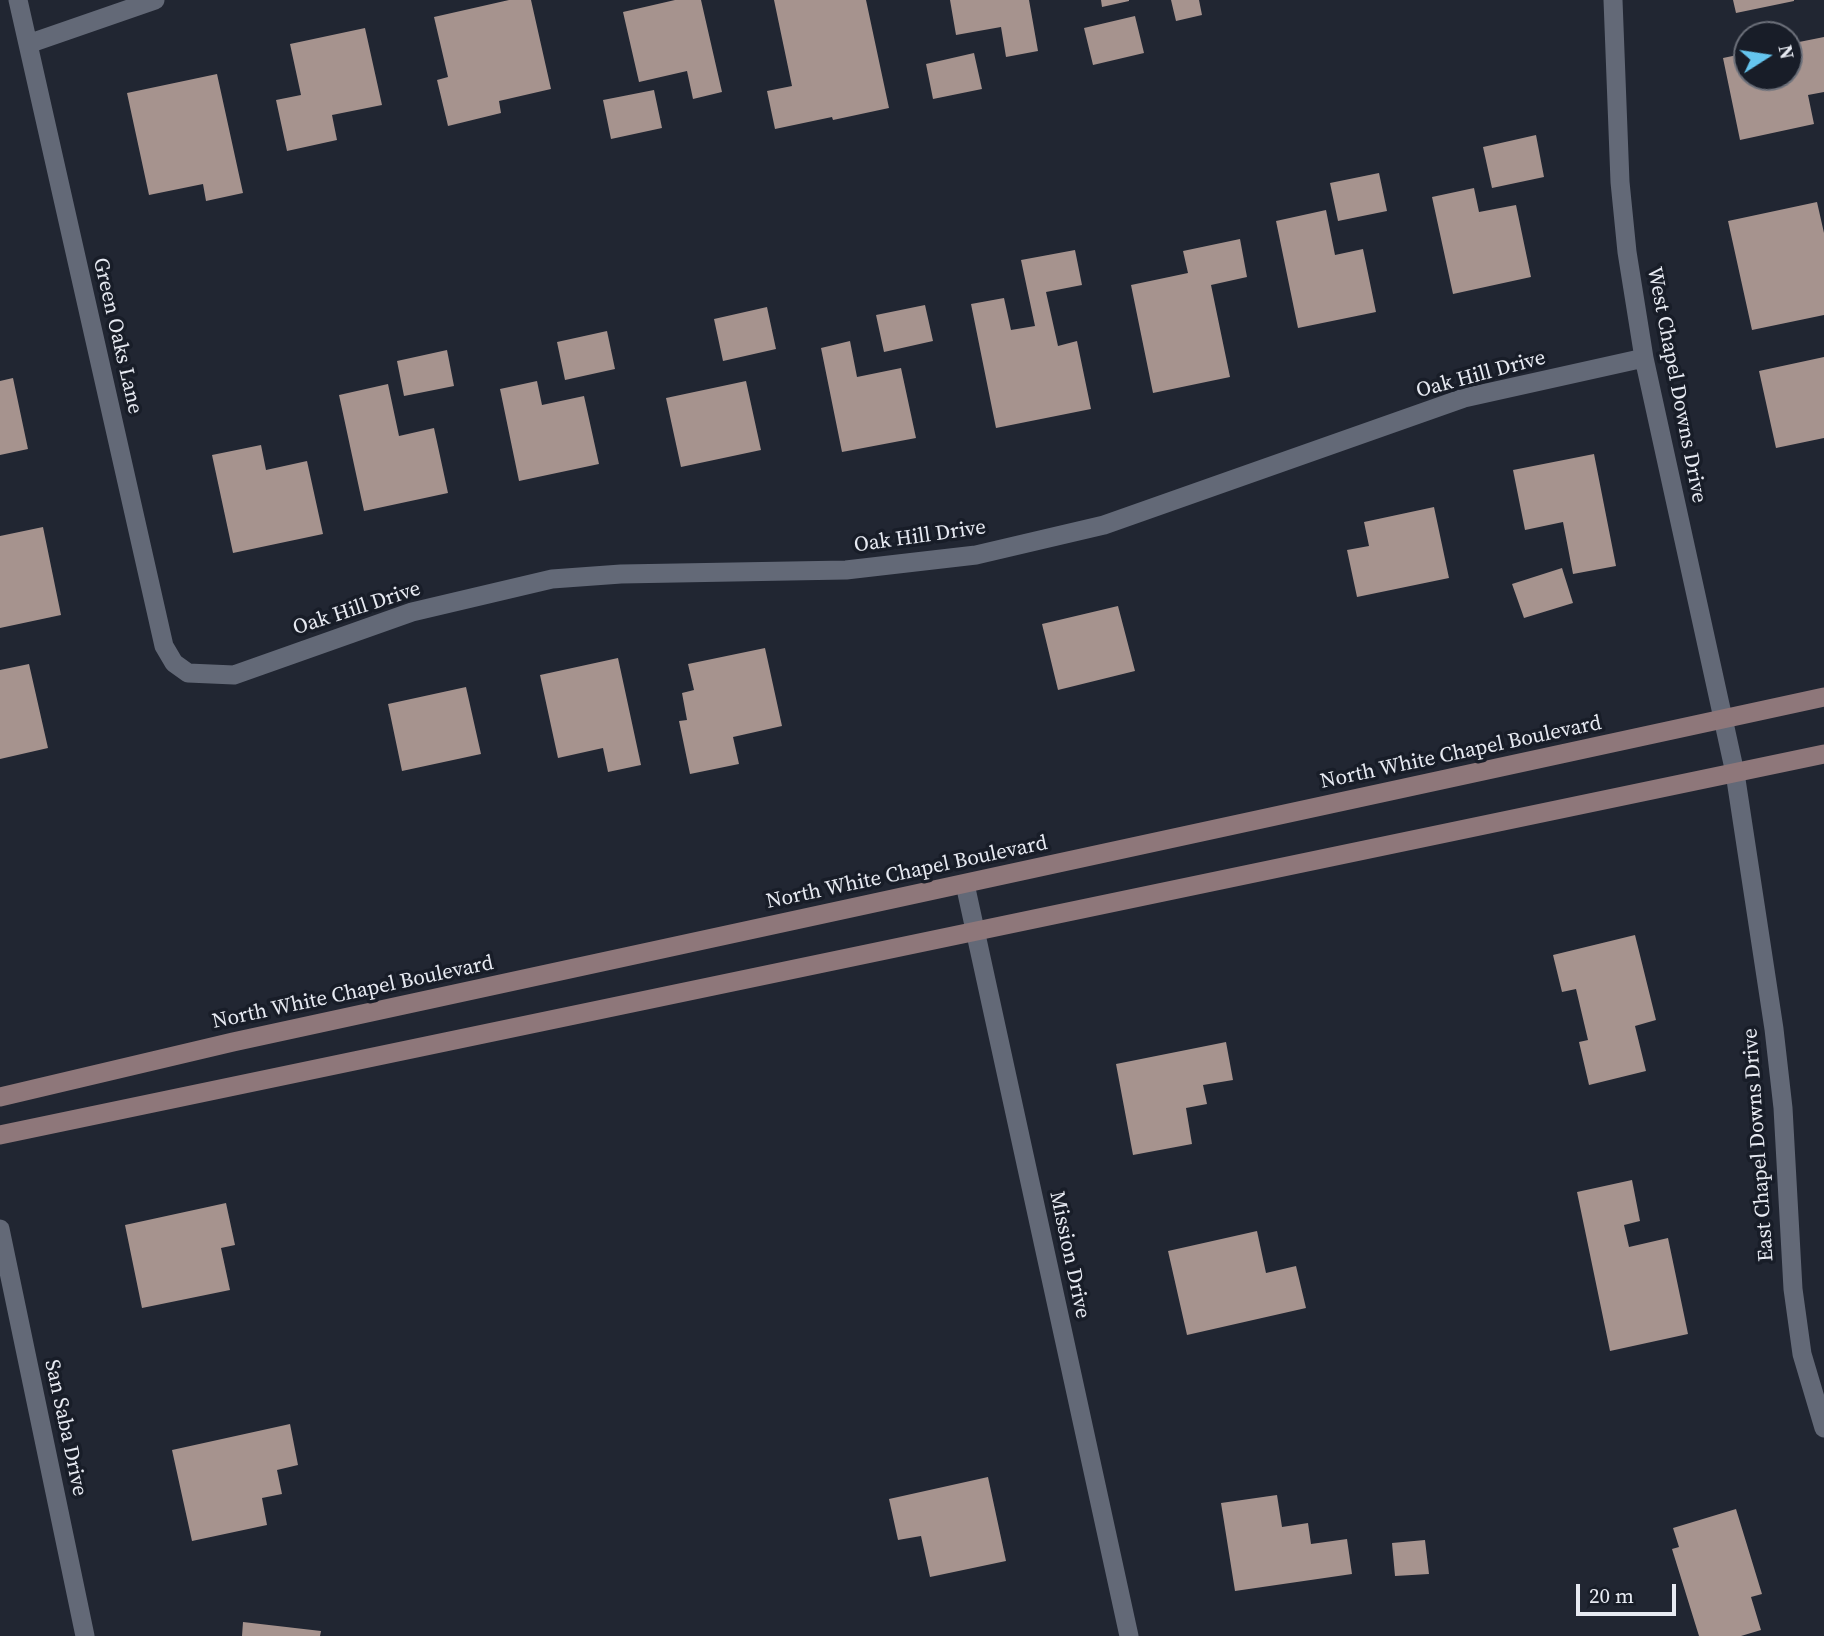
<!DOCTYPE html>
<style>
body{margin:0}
#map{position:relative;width:1824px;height:1636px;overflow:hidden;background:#212632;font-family:"Source Serif 4",serif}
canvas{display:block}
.north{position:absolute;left:1733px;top:21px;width:70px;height:70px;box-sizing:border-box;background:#181d28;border:2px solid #6b6f79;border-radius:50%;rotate:78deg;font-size:19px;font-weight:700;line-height:28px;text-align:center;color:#e7eaf2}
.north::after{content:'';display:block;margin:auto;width:24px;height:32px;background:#65c5ee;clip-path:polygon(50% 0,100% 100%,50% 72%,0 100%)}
.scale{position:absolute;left:1576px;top:1584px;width:100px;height:32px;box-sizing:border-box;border:4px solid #e7eaf2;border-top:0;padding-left:9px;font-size:21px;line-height:24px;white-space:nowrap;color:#e7eaf2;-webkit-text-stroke:5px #181d28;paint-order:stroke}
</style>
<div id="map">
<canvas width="1824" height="1636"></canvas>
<div class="north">N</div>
<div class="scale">20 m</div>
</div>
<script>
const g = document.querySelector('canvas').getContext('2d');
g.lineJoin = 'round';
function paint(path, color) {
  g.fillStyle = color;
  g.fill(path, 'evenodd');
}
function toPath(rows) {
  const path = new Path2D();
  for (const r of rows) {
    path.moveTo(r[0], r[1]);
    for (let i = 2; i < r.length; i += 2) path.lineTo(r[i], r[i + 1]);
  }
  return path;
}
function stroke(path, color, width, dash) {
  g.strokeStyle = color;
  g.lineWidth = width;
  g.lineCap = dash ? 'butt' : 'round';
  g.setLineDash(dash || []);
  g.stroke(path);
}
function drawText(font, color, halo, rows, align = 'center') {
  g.font = font + ' "Source Serif 4",serif';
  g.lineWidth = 7;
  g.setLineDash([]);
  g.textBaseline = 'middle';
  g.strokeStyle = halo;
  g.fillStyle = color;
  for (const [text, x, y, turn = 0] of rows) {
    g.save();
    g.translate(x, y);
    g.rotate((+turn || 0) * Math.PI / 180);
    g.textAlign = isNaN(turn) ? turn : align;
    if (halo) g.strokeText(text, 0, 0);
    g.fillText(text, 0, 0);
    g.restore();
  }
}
paint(toPath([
 [509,0,531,0,551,89,499,101,501,113,448,126,437,80,448,77,434,17],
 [675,0,701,0,722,92,693,99,687,71,639,82,623,12],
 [774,0,866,0,889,108,833,120,832,117,775,129,767,91,792,86],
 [950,0,1029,0,1038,51,1006,57,1001,27,956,35],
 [1101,0,1129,0,1129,1,1102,7],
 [1171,0,1199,0,1202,15,1176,21],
 [1733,0,1794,0,1794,1,1736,13],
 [1135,16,1144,53,1093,65,1084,28],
 [365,28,382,105,332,115,337,140,287,151,276,100,301,95,290,44],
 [1824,37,1824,92,1808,95,1814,124,1740,140,1723,58,1747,53,1747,77,1789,77,1789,44],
 [974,53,982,89,933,99,926,64],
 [217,74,243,193,206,201,203,184,149,195,127,93],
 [654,90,662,128,611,139,603,100],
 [1536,135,1544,177,1492,188,1483,147],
 [1379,173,1387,211,1338,221,1330,183],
 [1474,188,1479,212,1516,205,1531,277,1453,294,1432,197],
 [1817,202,1824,233,1824,315,1752,330,1728,221],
 [1326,210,1335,255,1363,249,1376,312,1298,328,1276,221],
 [1240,239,1247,277,1211,285,1230,377,1153,393,1131,285,1188,273,1183,251],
 [1075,250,1082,285,1046,292,1058,346,1077,341,1091,409,996,428,971,304,1004,298,1011,330,1035,326,1021,260],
 [925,305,933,341,884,352,876,315],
 [767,307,776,349,723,361,714,319],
 [607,331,615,369,565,380,557,342],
 [850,341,857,377,901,368,916,438,842,452,821,348],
 [447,350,454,386,404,396,397,361],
 [1824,357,1824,438,1776,448,1759,371],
 [13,378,28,449,0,455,0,381],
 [537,381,542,405,584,396,599,464,519,481,500,389],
 [746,381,761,450,681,467,666,398],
 [388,384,399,436,434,428,448,493,364,511,339,395],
 [261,445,266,470,307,461,323,534,233,553,212,455],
 [1594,454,1616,566,1573,574,1563,522,1525,530,1513,470],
 [1434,507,1449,578,1357,597,1347,550,1369,546,1364,522],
 [43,527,61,615,0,628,0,536],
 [1562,568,1573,603,1524,618,1512,584],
 [1118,606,1135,671,1058,690,1042,624],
 [765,648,782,726,733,737,739,764,690,774,679,721,687,720,682,693,694,690,688,664],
 [618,658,641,765,608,772,603,748,558,758,540,675],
 [29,664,48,748,0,759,0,670],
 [466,687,481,754,402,771,388,704],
 [1635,935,1656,1020,1635,1026,1646,1071,1589,1085,1579,1042,1588,1040,1576,989,1562,992,1553,955],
 [1226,1042,1233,1080,1203,1085,1207,1104,1186,1108,1192,1144,1133,1155,1116,1064],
 [1632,1180,1640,1221,1624,1225,1629,1247,1668,1238,1688,1334,1610,1351,1577,1192],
 [226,1203,235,1245,221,1248,230,1290,142,1308,125,1225],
 [1257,1231,1266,1273,1296,1266,1306,1308,1187,1335,1168,1251],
 [290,1424,298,1465,277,1470,282,1494,262,1498,267,1525,192,1541,172,1450],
 [988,1477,1006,1561,930,1577,921,1536,898,1540,889,1499],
 [1277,1495,1282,1527,1308,1523,1311,1544,1347,1539,1352,1574,1235,1591,1221,1503],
 [1736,1509,1762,1594,1751,1597,1761,1630,1741,1636,1699,1636,1672,1549,1679,1547,1673,1528],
 [1425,1540,1429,1574,1395,1576,1392,1543],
 [243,1622,321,1631,320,1636,242,1636]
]), '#a6938e');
stroke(toPath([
 [18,0,164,646,174,663,188,673,234,675,412,612,552,579,621,574,846,570,976,555,1104,525,1464,398,1644,358],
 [1613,0,1620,182,1627,252,1644,358,1735,773,1774,1029,1783,1108,1793,1289,1802,1354,1824,1428],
 [28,44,155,0],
 [965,884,1129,1636],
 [0,1229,85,1636]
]), '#636977', 19);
stroke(toPath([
 [0,1097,233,1042,1824,697],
 [0,1135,1824,754]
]), '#8e777a', 19);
drawText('21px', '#e7eaf2', '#181d28', [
 ["Green Oaks Lane",117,336,77],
 ["Oak Hill Drive",1481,375,-15],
 ["West Chapel Downs Drive",1676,385,79],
 ["Oak Hill Drive",920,537,-8],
 ["Oak Hill Drive",357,609,-18],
 ["North White Chapel Boulevard",1461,753,-12],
 ["North White Chapel Boulevard",907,873,-12],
 ["North White Chapel Boulevard",353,993,-12],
 ["East Chapel Downs Drive",1759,1145,-94],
 ["Mission Drive",1069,1255,78],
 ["San Saba Drive",65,1428,78]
]);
</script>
